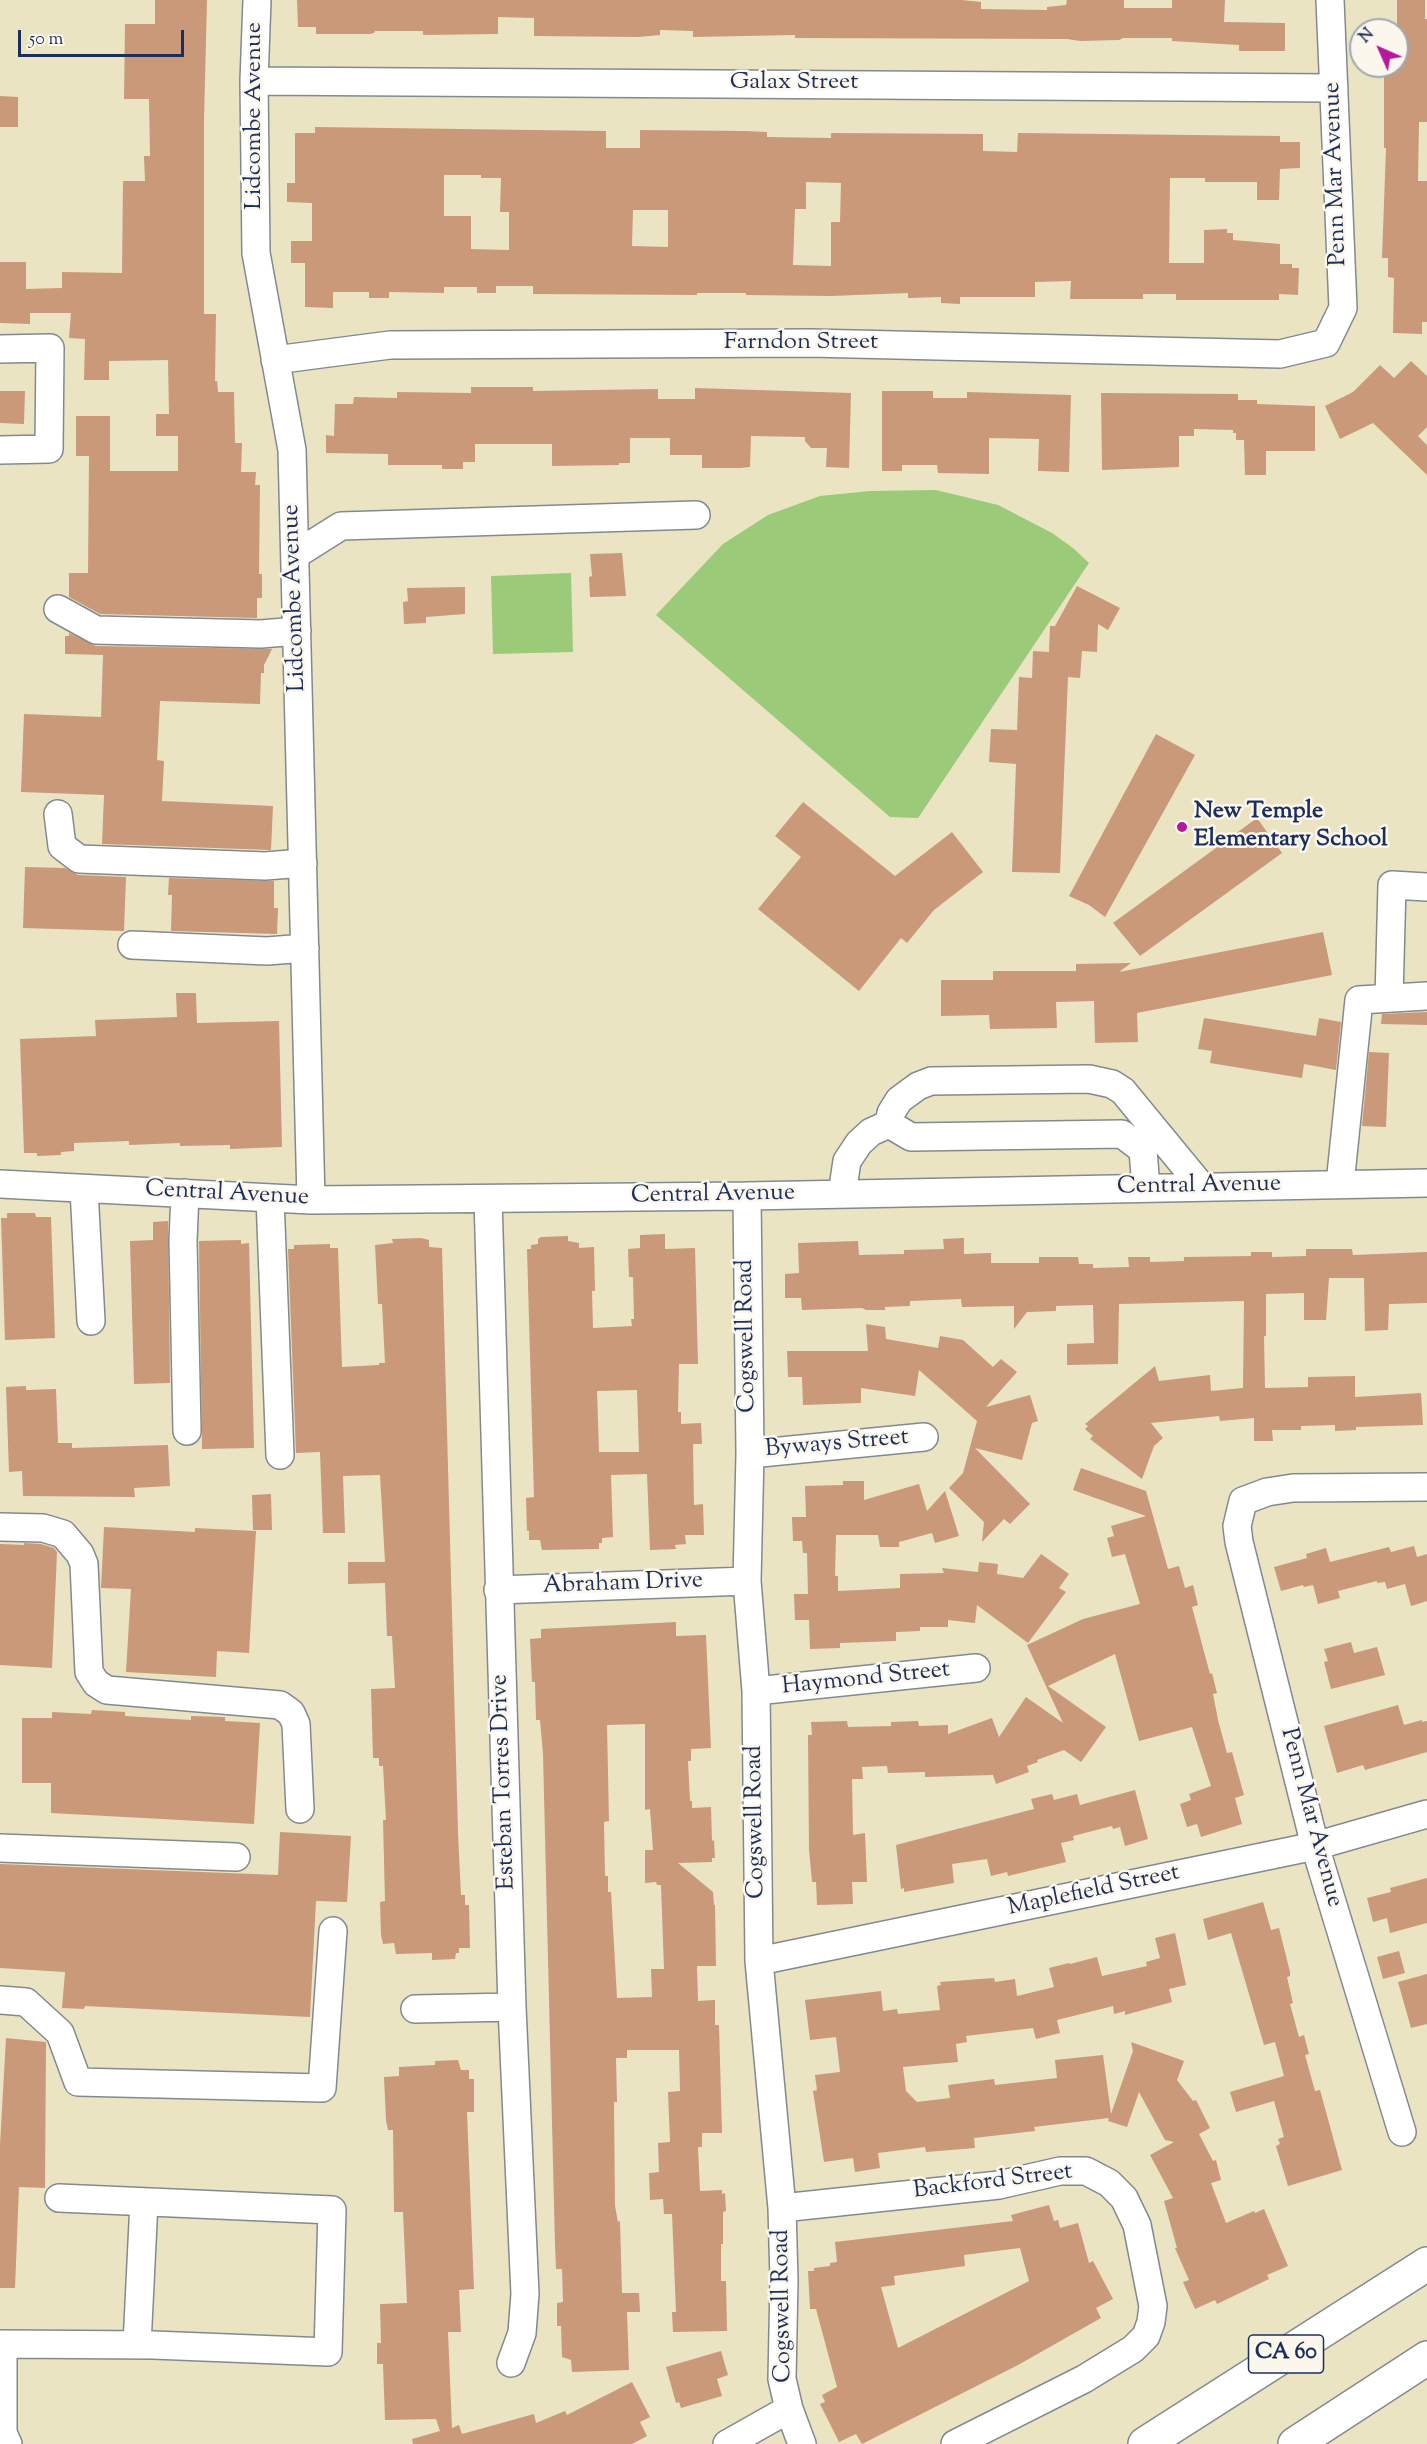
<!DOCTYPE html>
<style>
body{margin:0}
#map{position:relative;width:1427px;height:2444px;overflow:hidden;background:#eae4c3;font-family:"Sorts Mill Goudy",serif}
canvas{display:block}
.north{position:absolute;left:1349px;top:18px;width:60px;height:60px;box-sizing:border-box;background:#fbf7ec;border:2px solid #a1a7b3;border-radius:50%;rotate:315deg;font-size:16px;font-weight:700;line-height:24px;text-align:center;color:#1b2f5e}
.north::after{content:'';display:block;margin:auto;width:21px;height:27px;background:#b5179e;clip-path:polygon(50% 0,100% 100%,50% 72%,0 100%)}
.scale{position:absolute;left:18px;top:30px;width:166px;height:27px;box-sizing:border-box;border:3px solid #1b2f5e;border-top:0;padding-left:8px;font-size:18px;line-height:21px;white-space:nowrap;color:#1b2f5e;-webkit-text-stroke:4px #fbf7ec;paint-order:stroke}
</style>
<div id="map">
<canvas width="1427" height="2444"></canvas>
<div class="north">N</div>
<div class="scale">50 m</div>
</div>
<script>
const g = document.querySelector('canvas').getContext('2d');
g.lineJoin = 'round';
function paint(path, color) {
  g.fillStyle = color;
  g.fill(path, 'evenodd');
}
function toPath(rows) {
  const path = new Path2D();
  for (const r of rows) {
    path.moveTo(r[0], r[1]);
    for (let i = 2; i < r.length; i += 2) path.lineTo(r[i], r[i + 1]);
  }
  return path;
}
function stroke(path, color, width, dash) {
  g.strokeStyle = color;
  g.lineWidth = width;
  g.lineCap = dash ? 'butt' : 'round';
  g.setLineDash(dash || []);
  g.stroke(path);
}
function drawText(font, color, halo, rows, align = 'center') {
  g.font = font + ' "Sorts Mill Goudy",serif';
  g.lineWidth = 5;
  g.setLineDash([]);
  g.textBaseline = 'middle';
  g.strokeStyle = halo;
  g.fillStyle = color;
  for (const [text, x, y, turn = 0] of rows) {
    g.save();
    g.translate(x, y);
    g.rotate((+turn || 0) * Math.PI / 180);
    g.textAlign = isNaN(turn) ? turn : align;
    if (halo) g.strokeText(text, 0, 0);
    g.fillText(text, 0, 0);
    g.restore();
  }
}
paint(toPath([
 [936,490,998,505,1052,533,1073,548,1089,563,918,818,890,817,656,615,723,544,768,515,820,496,870,491],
 [571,573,573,652,493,654,491,576]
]), '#9bca79');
paint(toPath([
 [155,0,207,0,204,120,204,314,216,314,215,381,217,381,218,392,234,392,235,443,242,443,241,472,256,472,255,485,260,485,259,574,262,574,262,598,257,598,257,618,100,614,69,597,69,573,88,573,89,456,76,456,76,416,110,416,110,471,178,471,178,436,156,436,156,414,169,414,168,360,109,361,109,380,84,380,85,339,69,338,71,313,30,313,30,324,0,323,0,262,26,262,26,289,62,288,62,272,122,273,123,181,145,181,144,156,150,156,149,99,124,99,125,24,155,24],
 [297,0,962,0,981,2,981,9,1047,10,1047,7,1066,5,1067,0,1124,0,1124,8,1172,8,1172,0,1225,0,1224,22,1285,23,1285,51,1239,51,1239,45,1172,41,1172,38,1123,38,1119,40,1080,41,1067,39,795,38,795,35,693,37,693,31,660,30,660,35,638,37,534,36,534,18,498,17,498,34,423,35,423,31,375,31,374,33,370,34,316,34,316,27,298,27],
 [1397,0,1425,0,1425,19,1427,19,1427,122,1419,122,1418,181,1427,181,1427,322,1422,322,1422,334,1393,333,1394,278,1388,277,1388,258,1382,258,1386,148,1384,148,1384,72,1397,72],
 [0,96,18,97,18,127,0,127],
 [315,127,606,131,606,148,640,148,640,130,745,131,767,132,767,137,831,138,831,133,983,134,983,151,1017,152,1018,133,1280,136,1280,142,1300,142,1300,168,1280,169,1279,200,1257,200,1257,182,1205,182,1205,178,1170,178,1169,263,1204,263,1204,230,1227,229,1227,233,1233,233,1233,240,1280,244,1280,264,1292,264,1292,268,1299,268,1298,295,1279,294,1279,300,1176,300,1176,294,1143,294,1143,299,1070,299,1071,281,1035,282,1035,297,960,297,960,304,941,303,941,297,908,298,908,293,831,296,746,295,746,293,697,293,697,295,533,294,533,286,496,286,496,293,477,293,477,287,444,287,444,293,389,292,389,298,369,298,369,292,333,292,333,308,305,307,305,263,291,263,291,241,312,241,312,203,287,202,287,183,295,183,295,133,315,133],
 [444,175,481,175,481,178,501,178,500,212,509,212,509,250,471,249,471,216,444,216],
 [806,182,841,183,840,222,831,222,831,266,793,265,795,209,806,209],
 [633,210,668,210,668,247,632,246],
 [1411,361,1427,376,1427,427,1418,436,1427,445,1427,475,1373,423,1340,439,1325,406,1353,392,1380,365,1394,378],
 [471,387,533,387,533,391,658,389,658,399,695,399,695,388,851,393,849,468,826,467,827,448,811,448,805,441,805,437,751,436,750,467,740,468,702,468,702,455,670,455,670,438,630,438,630,463,619,463,619,465,552,466,552,444,475,444,475,462,463,462,463,469,442,469,442,465,388,465,388,454,326,453,326,435,334,436,335,404,353,404,354,397,397,398,397,392,471,393],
 [0,391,25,391,24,424,0,423],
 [882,391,933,391,933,398,967,398,967,392,1071,395,1069,472,1038,471,1039,439,989,438,989,474,938,473,937,465,902,465,902,471,882,471],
 [1101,393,1238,394,1238,400,1257,400,1257,404,1315,406,1315,451,1266,451,1266,475,1245,475,1244,440,1236,440,1236,433,1233,433,1233,430,1194,429,1194,436,1179,436,1179,467,1102,470],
 [622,553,626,596,590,597,589,577,592,576,590,554],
 [1077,586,1120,608,1108,630,1098,624,1097,652,1082,651,1080,678,1068,677,1060,873,1012,872,1016,764,989,762,991,729,1017,730,1019,677,1032,678,1033,651,1049,652,1050,626,1055,626],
 [465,587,465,614,426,617,426,623,404,624,403,602,408,601,407,588],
 [69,633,96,646,272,649,264,665,264,673,261,673,260,704,160,701,157,760,164,761,162,801,273,806,271,850,102,844,104,795,21,792,24,714,101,717,103,655,65,654,65,636,69,636],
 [1156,734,1195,755,1105,917,1089,905,1069,896],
 [803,802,895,876,952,832,983,872,934,910,907,943,901,938,859,991,758,909,801,857,775,836],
 [1257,818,1282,853,1140,956,1113,923],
 [25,867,65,868,78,875,126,877,124,931,23,928],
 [169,878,274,881,274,908,278,908,277,934,171,931,172,895,168,895],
 [1323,932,1332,975,1137,1013,1138,1042,1095,1043,1094,1001,1056,1002,1057,1028,990,1029,989,1015,941,1016,941,980,993,980,993,971,1076,971,1076,964,1131,963,1119,972],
 [176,993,196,993,197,1023,279,1021,282,1147,230,1149,230,1145,180,1146,180,1143,129,1145,129,1141,74,1143,74,1151,61,1152,61,1155,37,1156,37,1153,24,1153,20,1039,96,1036,95,1020,177,1017],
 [1427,1012,1427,1025,1381,1024,1382,1014],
 [1204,1018,1316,1036,1319,1018,1341,1022,1336,1070,1304,1064,1302,1078,1210,1063,1212,1051,1198,1049],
 [1369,1052,1389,1053,1386,1127,1362,1126],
 [7,1213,35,1213,36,1217,51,1217,55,1338,5,1340,1,1218,7,1218],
 [168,1221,170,1383,134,1384,130,1241,153,1240,153,1222],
 [665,1234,665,1249,695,1248,698,1364,679,1364,678,1412,681,1412,681,1424,701,1423,702,1444,693,1444,694,1505,703,1504,704,1535,685,1535,686,1544,675,1545,676,1549,650,1550,647,1474,611,1475,613,1537,602,1538,602,1543,599,1543,599,1549,542,1550,540,1540,529,1540,529,1531,527,1531,526,1498,534,1497,527,1249,531,1249,531,1245,538,1244,538,1239,541,1237,568,1236,568,1241,579,1243,579,1248,594,1247,595,1291,592,1291,593,1328,632,1326,631,1319,634,1319,633,1277,629,1277,628,1249,640,1248,640,1235],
 [637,1390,639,1452,599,1452,597,1391],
 [421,1238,429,1240,429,1247,442,1248,458,1833,461,1895,465,1895,465,1905,469,1905,470,1948,459,1948,459,1953,456,1953,455,1959,432,1960,432,1953,396,1954,394,1943,383,1944,381,1935,380,1902,385,1901,383,1820,386,1820,383,1766,379,1766,379,1758,373,1758,371,1689,395,1688,392,1636,387,1636,385,1583,348,1584,348,1562,385,1562,380,1475,343,1476,345,1533,323,1533,320,1452,296,1453,288,1249,294,1249,294,1245,330,1244,330,1248,338,1248,342,1367,379,1365,379,1363,385,1363,382,1304,378,1304,375,1245,393,1243,392,1239],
 [964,1238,964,1254,991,1253,991,1263,1039,1263,1039,1257,1078,1257,1079,1264,1093,1264,1093,1268,1129,1267,1128,1257,1150,1257,1150,1262,1184,1261,1184,1257,1251,1256,1251,1252,1272,1252,1272,1257,1306,1256,1306,1249,1352,1249,1353,1255,1427,1252,1427,1303,1389,1304,1388,1330,1365,1331,1364,1278,1329,1278,1326,1320,1304,1320,1304,1293,1266,1294,1266,1336,1264,1336,1265,1388,1308,1387,1308,1377,1355,1376,1355,1397,1421,1393,1423,1425,1356,1427,1356,1430,1335,1431,1335,1425,1301,1426,1301,1430,1272,1430,1273,1441,1254,1441,1254,1418,1220,1421,1219,1416,1151,1423,1163,1438,1154,1446,1142,1479,1090,1439,1093,1436,1085,1429,1088,1426,1085,1424,1155,1366,1159,1381,1210,1375,1211,1391,1243,1388,1244,1301,1119,1304,1118,1364,1067,1365,1067,1344,1094,1343,1093,1305,1056,1306,1056,1311,1027,1312,1014,1329,1014,1306,962,1307,961,1299,910,1301,910,1306,885,1307,885,1310,866,1310,862,1308,802,1310,801,1298,785,1298,785,1274,799,1273,798,1243,858,1241,859,1255,904,1254,904,1250,944,1249,943,1239],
 [241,1240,241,1244,249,1243,254,1448,202,1449,199,1241],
 [866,1324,885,1327,886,1339,938,1348,940,1336,963,1340,993,1367,1001,1359,1017,1372,986,1407,1030,1395,1038,1421,1032,1423,1022,1460,975,1448,1030,1504,1010,1524,1004,1519,982,1542,984,1522,949,1488,963,1473,977,1421,919,1370,915,1396,861,1388,861,1403,803,1405,802,1377,788,1377,787,1351,868,1351],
 [26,1386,26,1390,56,1389,58,1443,72,1443,72,1448,168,1445,170,1486,134,1488,135,1497,23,1496,22,1471,9,1472,6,1387],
 [1081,1468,1146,1491,1168,1569,1179,1566,1185,1588,1193,1585,1198,1605,1192,1607,1210,1674,1212,1673,1217,1693,1213,1694,1218,1720,1227,1753,1232,1752,1244,1795,1235,1798,1242,1824,1201,1837,1197,1824,1187,1827,1180,1804,1191,1800,1189,1794,1211,1786,1192,1727,1139,1741,1115,1654,1048,1686,1106,1727,1081,1762,1064,1750,1037,1760,1038,1762,1027,1766,1029,1772,996,1784,993,1775,925,1777,925,1772,888,1773,887,1766,862,1767,863,1779,852,1779,853,1835,865,1833,867,1882,852,1882,853,1904,817,1905,816,1882,812,1882,809,1849,808,1735,812,1735,811,1722,847,1721,848,1727,891,1726,891,1722,918,1721,919,1726,948,1725,948,1734,992,1718,999,1737,1026,1697,1063,1723,1027,1645,1083,1619,1140,1604,1125,1554,1112,1557,1107,1538,1114,1536,1111,1526,1146,1516,1073,1490],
 [843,1481,864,1481,864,1500,919,1484,927,1511,945,1491,959,1536,935,1543,932,1533,899,1542,899,1547,880,1547,878,1535,836,1535,835,1576,838,1576,838,1591,900,1588,900,1574,944,1573,942,1568,978,1572,979,1562,998,1564,997,1574,1023,1578,1041,1554,1069,1574,1059,1588,1066,1592,1028,1643,977,1605,975,1623,948,1620,948,1627,920,1627,920,1631,896,1632,896,1641,840,1643,840,1648,810,1649,809,1620,795,1620,794,1594,808,1594,807,1553,803,1553,802,1541,793,1541,792,1517,806,1517,805,1486,843,1485],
 [271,1494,272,1530,253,1530,252,1495],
 [104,1527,195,1532,195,1528,256,1531,249,1653,217,1651,216,1677,126,1672,131,1589,101,1588],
 [24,1543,41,1544,54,1548,57,1552,52,1668,0,1665,0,1544,24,1545],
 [1414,1546,1417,1557,1427,1554,1427,1601,1411,1606,1405,1584,1387,1589,1385,1582,1377,1583,1377,1581,1338,1591,1340,1598,1318,1604,1313,1585,1304,1587,1303,1585,1281,1591,1274,1567,1307,1558,1306,1554,1326,1548,1330,1562,1389,1547,1391,1552],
 [676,1622,676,1636,706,1635,711,1748,691,1749,691,1761,688,1761,690,1801,692,1801,692,1808,711,1807,712,1841,714,1840,715,1858,712,1858,712,1862,678,1863,713,1892,714,1905,715,1905,716,1966,697,1966,698,2001,715,2000,715,2025,719,2025,722,2133,702,2133,702,2147,698,2147,700,2191,722,2190,722,2194,725,2193,726,2211,723,2212,723,2244,721,2244,721,2281,726,2281,727,2331,673,2332,672,2312,676,2312,672,2214,664,2214,663,2199,650,2200,649,2173,659,2172,658,2143,670,2142,668,2092,680,2091,679,2050,627,2050,627,2058,616,2058,617,2102,614,2102,615,2206,618,2222,620,2221,622,2293,639,2293,640,2312,627,2312,629,2370,572,2372,571,2360,562,2357,561,2326,557,2326,557,2303,563,2302,562,2269,556,2269,555,2245,543,1754,540,1720,536,1720,535,1682,532,1682,530,1639,541,1638,541,1629],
 [645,1724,645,1810,650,1809,653,1850,645,1850,645,1883,656,1882,657,1885,661,1885,664,1969,651,1969,652,1997,617,1998,611,1892,608,1892,608,1876,605,1876,604,1822,609,1821,607,1725],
 [1351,1642,1354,1653,1377,1647,1385,1675,1331,1689,1324,1662,1328,1661,1324,1649],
 [1398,1705,1404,1725,1422,1720,1422,1722,1427,1721,1427,1752,1365,1770,1363,1765,1337,1773,1324,1726],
 [92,1710,125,1712,125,1716,191,1720,191,1716,225,1717,225,1721,260,1723,254,1824,51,1813,51,1783,22,1783,22,1718,52,1718,52,1712,91,1714],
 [1135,1790,1148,1839,1125,1846,1120,1827,1113,1829,1112,1826,1073,1836,1074,1840,1061,1843,1066,1862,1008,1876,1007,1872,991,1876,987,1859,952,1864,954,1883,904,1892,904,1888,901,1889,896,1845,1034,1809,1031,1799,1052,1794,1054,1800,1077,1794,1080,1805],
 [280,1832,351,1836,347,1902,316,1901,310,2017,85,2006,84,2009,62,2008,65,1972,0,1968,0,1864,278,1875],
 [1427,1878,1427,1923,1390,1933,1387,1918,1373,1922,1367,1898,1391,1892,1390,1888],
 [1263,1902,1271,1930,1279,1928,1290,1972,1290,1976,1287,1977,1293,2003,1290,2004,1299,2037,1304,2035,1309,2054,1305,2055,1315,2091,1320,2090,1342,2170,1288,2186,1276,2146,1280,2144,1278,2139,1284,2137,1274,2101,1236,2112,1230,2092,1284,2076,1275,2042,1264,2045,1231,1933,1208,1940,1203,1919],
 [1175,1933,1186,1985,1169,1989,1172,2002,1125,2015,1125,2011,1114,2014,1113,2006,1057,2020,1060,2033,1036,2039,1033,2028,966,2036,967,2042,956,2044,958,2062,903,2067,906,2091,917,2102,950,2098,948,2085,994,2079,995,2085,1057,2078,1055,2060,1103,2055,1111,2114,1133,2051,1131,2042,1184,2061,1177,2080,1193,2101,1196,2100,1210,2128,1199,2134,1213,2161,1216,2160,1221,2180,1211,2183,1226,2223,1254,2211,1255,2213,1264,2209,1288,2266,1267,2275,1269,2279,1217,2304,1215,2300,1195,2309,1183,2282,1189,2280,1175,2248,1177,2248,1164,2201,1173,2198,1150,2155,1174,2142,1165,2140,1139,2092,1127,2127,1108,2121,1109,2118,1034,2127,1035,2131,974,2138,975,2148,926,2152,925,2147,878,2153,880,2168,855,2172,853,2158,824,2162,813,2091,817,2090,815,2075,840,2072,836,2037,810,2040,805,2000,881,1991,883,2011,897,2009,898,2014,940,2010,937,1986,941,1985,940,1982,994,1978,995,1982,1015,1979,1017,1996,1054,1987,1049,1968,1069,1963,1070,1964,1097,1957,1102,1976,1147,1966,1146,1962,1160,1958,1155,1938],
 [1399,1951,1405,1973,1383,1979,1377,1957],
 [1427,1974,1427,2024,1411,2028,1398,1982],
 [6,2038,46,2042,45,2188,19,2187,15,2288,0,2288,0,2145],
 [458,2060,461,2070,469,2070,469,2079,474,2079,474,2112,467,2112,474,2289,459,2290,461,2332,448,2332,452,2428,459,2425,462,2434,534,2414,536,2423,565,2411,567,2415,632,2382,650,2417,640,2422,647,2436,632,2444,413,2444,412,2439,440,2431,436,2419,385,2420,383,2364,377,2364,377,2343,381,2343,380,2304,407,2303,403,2212,394,2212,393,2130,388,2130,386,2120,384,2077,399,2076,399,2067,435,2065,435,2061],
 [1049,2205,1054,2221,1058,2220,1060,2228,1078,2223,1089,2263,1093,2261,1113,2299,1096,2308,1101,2318,1018,2365,862,2444,856,2434,839,2442,820,2404,825,2402,822,2395,837,2387,816,2309,810,2309,808,2271,814,2271,814,2268,830,2266,830,2263,837,2262,835,2242,1013,2221,1011,2215],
 [1020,2248,1029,2281,898,2348,881,2287,895,2285,894,2276,965,2266,964,2255],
 [721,2351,728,2375,717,2379,722,2396,681,2408,679,2402,676,2403,666,2367]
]), '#c9997a');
const minor = toPath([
 [257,0,254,81,256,253,292,450,311,1200],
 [254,81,1334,88],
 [0,349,50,348,49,449,0,450],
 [275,360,390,345,810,343,1280,354,1326,343,1343,308,1330,0],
 [295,555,341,526,696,515],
 [58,609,96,630,261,634,297,631],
 [58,814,62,846,79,859,265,866,303,863],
 [132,945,267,951,305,948],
 [1389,998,1392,885,1427,887],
 [0,1184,311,1200,747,1196,1427,1183],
 [1340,1184,1359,1000,1427,996],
 [1146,1188,1143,1150,1122,1134,911,1137,889,1124,891,1113,899,1100,918,1086,931,1081,1089,1079,1112,1084,1123,1091,1202,1187],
 [84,1189,91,1321],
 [185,1193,183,1241,187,1431],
 [842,1194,847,1161,859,1143,871,1132,889,1124],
 [747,1196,750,1454,747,1581,756,1691,759,1961,782,2208,784,2280,782,2379,789,2409,802,2444],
 [270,1198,280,1455],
 [488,1199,512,2007,525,2294,522,2333,511,2363],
 [750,1454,924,1437],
 [0,1527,43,1528,63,1534,80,1554,84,1564,89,1672,96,1683,107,1690,280,1705,291,1713,296,1724,300,1809],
 [498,1590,747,1581],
 [756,1691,976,1668],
 [0,1848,236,1857],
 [759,1961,1315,1846,1427,1814],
 [0,2000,26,2002,60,2033,78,2082,322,2088,333,1931],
 [415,2009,512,2007],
 [1402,2132,1315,1846,1239,1542,1237,1526,1243,1501,1267,1492,1293,1488,1427,1487],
 [782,2208,999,2185,1060,2171,1086,2171,1109,2183,1124,2198,1137,2225,1153,2306,1151,2322,1146,2336,1133,2349,1084,2379,955,2444],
 [0,2344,3,2344,3,2433,8,2444],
 [3,2344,153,2345,328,2352,332,2210,59,2198],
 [137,2345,144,2202],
 [727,2444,789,2409]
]);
const highway = toPath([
 [1145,2444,1427,2264],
 [1295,2444,1427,2358]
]);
stroke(minor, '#828a90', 30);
stroke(highway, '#828a90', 36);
stroke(minor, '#fff', 27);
stroke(highway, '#fff', 33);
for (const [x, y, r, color] of [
 [1182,827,6,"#b5179e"]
]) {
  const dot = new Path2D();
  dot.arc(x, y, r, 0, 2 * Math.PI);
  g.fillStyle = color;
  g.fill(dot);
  stroke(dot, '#fbf7ec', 2);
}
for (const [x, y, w] of [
 [1286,2354,75]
]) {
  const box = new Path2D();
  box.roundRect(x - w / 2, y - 19, w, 38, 4.5);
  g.fillStyle = '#fbf7ec';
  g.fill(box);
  stroke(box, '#1b2f5e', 1.5);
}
drawText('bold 22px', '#1b2f5e', null, [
 ["CA 60",1286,2354]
]);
drawText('24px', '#1b2f5e', '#fbf7ec', [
 ["Galax Street",794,84],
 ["Lidcombe Avenue",256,116,-90],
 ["Penn Mar Avenue",1337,174,-92],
 ["Farndon Street",801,344],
 ["Lidcombe Avenue",296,598,-92],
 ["Central Avenue",1199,1187,-1],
 ["Central Avenue",227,1195,3],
 ["Central Avenue",713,1196,-1],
 ["Cogswell Road",748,1336,-91],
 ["Byways Street",837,1445,-5],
 ["Abraham Drive",623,1585,-2],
 ["Haymond Street",866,1680,-6],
 ["Esteban Torres Drive",505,1782,-92],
 ["Penn Mar Avenue",1310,1818,75],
 ["Cogswell Road",757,1822,-91],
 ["Maplefield Street",1094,1892,-12],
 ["Backford Street",993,2183,-7],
 ["Cogswell Road",784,2306,-91]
]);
drawText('bold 24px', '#1b2f5e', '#fbf7ec', [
 ["New Temple",1194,813],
 ["Elementary School",1194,841]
], 'left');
</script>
